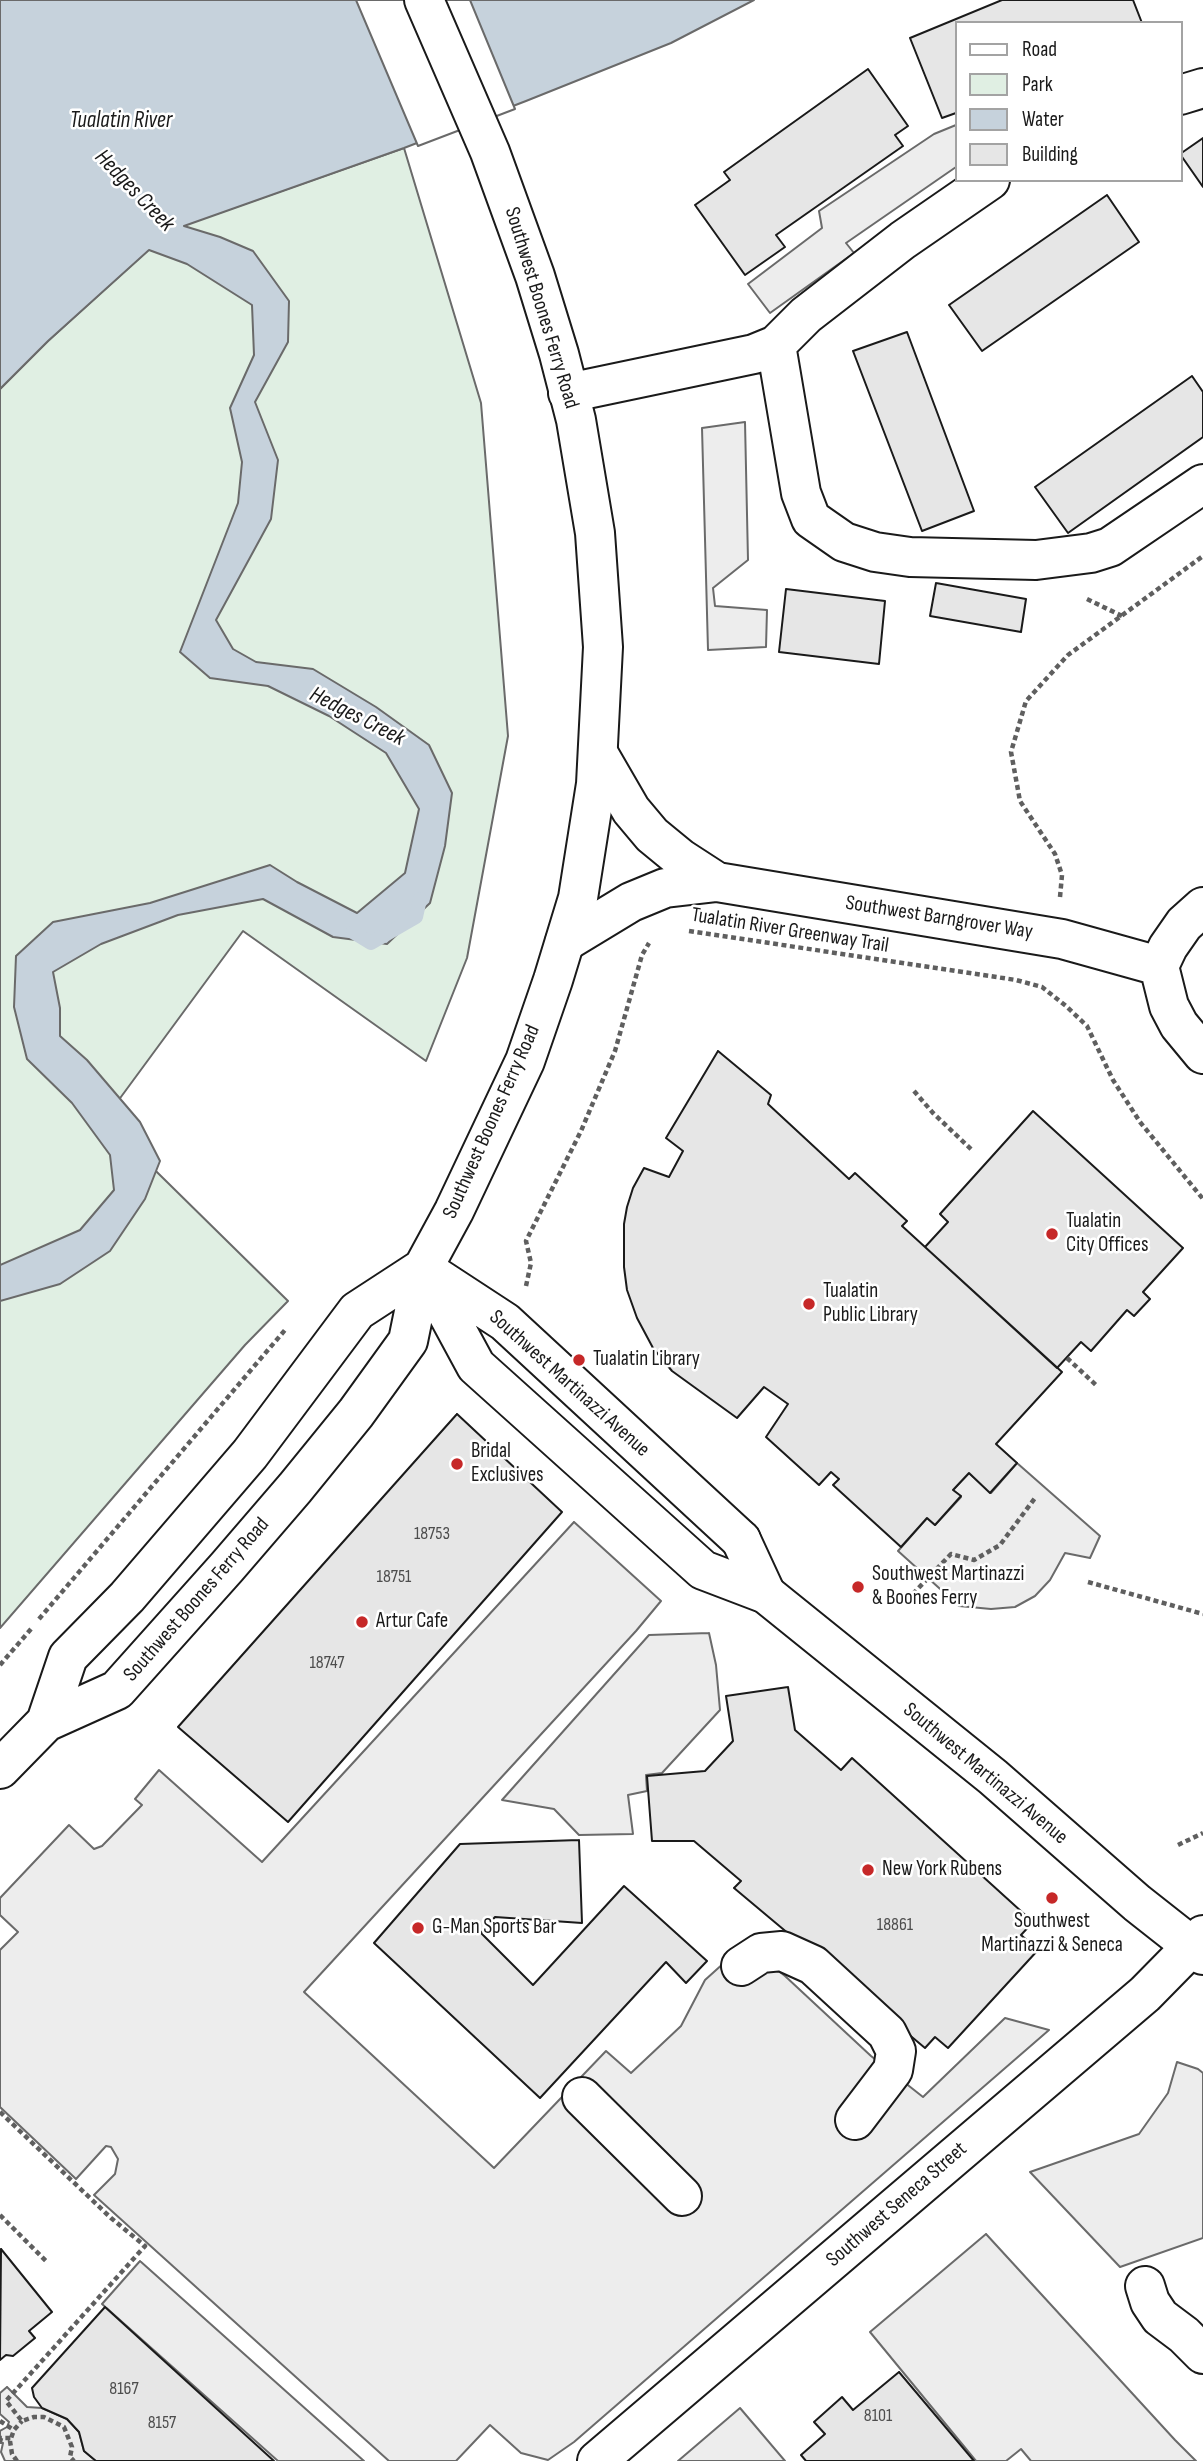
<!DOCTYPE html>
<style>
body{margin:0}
#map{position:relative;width:1203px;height:2461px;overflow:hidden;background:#fff;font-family:"Sofia Sans Condensed",sans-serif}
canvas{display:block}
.legend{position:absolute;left:955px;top:21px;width:228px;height:161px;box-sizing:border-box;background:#fff;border:2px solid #a3a3a3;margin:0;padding:9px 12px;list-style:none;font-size:21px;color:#1a1a1a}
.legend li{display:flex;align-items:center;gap:14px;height:35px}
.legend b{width:35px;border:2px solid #a3a3a3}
</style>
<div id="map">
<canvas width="1203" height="2461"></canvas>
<ul class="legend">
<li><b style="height:9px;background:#fff"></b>Road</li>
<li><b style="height:19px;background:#e0efe3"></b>Park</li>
<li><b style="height:19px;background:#c6d2dc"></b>Water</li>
<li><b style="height:19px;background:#e6e6e6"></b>Building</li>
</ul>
</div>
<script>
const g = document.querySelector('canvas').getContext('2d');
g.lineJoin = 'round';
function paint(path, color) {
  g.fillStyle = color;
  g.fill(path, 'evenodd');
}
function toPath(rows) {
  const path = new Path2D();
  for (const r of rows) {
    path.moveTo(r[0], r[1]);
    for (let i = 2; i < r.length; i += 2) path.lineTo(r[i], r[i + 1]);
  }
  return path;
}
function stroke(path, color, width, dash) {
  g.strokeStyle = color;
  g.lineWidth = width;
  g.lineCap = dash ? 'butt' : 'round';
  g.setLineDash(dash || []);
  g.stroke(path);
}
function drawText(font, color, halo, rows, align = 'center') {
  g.font = font + ' "Sofia Sans Condensed",sans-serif';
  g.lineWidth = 5;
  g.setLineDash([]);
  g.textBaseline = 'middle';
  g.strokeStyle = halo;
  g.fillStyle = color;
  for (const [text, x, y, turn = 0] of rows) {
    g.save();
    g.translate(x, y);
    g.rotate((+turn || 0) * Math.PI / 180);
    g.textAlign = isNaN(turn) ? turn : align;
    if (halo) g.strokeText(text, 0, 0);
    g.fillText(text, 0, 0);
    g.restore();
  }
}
const green = toPath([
 [404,148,481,403,508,736,467,958,426,1061,243,931,104,1120,288,1301,245,1345,0,1628,0,389,48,341,170,230,404,148]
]);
paint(green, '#e0efe3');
stroke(green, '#6a6a6a', 2);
const parking = toPath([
 [956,125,956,167,846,243,854,253,770,313,748,284,822,228,819,211,934,134,956,125],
 [745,422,748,560,713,588,715,606,767,610,766,647,708,650,702,428,745,422],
 [1017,1463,1100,1536,1090,1558,1065,1553,1050,1580,1035,1596,1015,1607,991,1609,959,1606,898,1551,927,1518,935,1525,961,1497,953,1490,969,1473,991,1493,1017,1463],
 [574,1522,661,1601,636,1631,304,1992,494,2168,606,2051,631,2073,681,2026,705,1980,745,1944,785,1976,871,2056,923,2097,1005,2018,1049,2030,574,2442,548,2460,521,2453,490,2425,456,2461,389,2461,94,2195,115,2174,118,2159,111,2147,106,2146,76,2179,0,2107,0,1950,18,1932,0,1915,0,1898,69,1825,94,1849,102,1846,142,1805,135,1799,159,1770,262,1862,574,1522],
 [709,1633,716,1665,720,1710,662,1773,646,1775,647,1791,628,1795,633,1834,579,1835,554,1809,502,1800,649,1635,709,1633],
 [1177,2062,1198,2069,1203,2073,1203,2238,1120,2267,1030,2172,1139,2134,1168,2093,1177,2062],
 [986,2234,1175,2440,1196,2461,1031,2461,1021,2449,1006,2461,976,2461,870,2332,986,2234],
 [140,2261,364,2461,278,2461,102,2304,140,2261],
 [7,2387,27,2407,42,2408,67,2419,79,2432,84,2451,96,2461,5,2461,1,2452,3,2443,0,2443,0,2431,7,2427,9,2422,0,2414,0,2393,7,2387],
 [740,2408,785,2461,678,2461,740,2408]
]);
paint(parking, '#ededed');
stroke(parking, '#6a6a6a', 2);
const water = toPath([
 [0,0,754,0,671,43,526,101,404,148,184,226,220,237,253,251,289,301,288,342,255,402,278,460,271,519,216,620,233,649,256,662,313,669,376,707,429,745,452,793,445,846,430,903,387,944,333,937,263,899,178,915,101,944,53,972,60,1008,60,1036,87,1060,140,1122,160,1161,145,1199,110,1251,60,1284,0,1301,0,1265,80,1230,114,1190,110,1155,72,1103,27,1059,14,1007,16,956,53,922,150,903,270,865,297,882,357,913,405,873,419,809,386,753,329,716,268,686,210,678,180,652,238,503,242,462,230,408,254,355,252,305,187,264,149,250,48,341,0,389,0,0]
]);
paint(water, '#c6d2dc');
stroke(water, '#6a6a6a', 2);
const pier = toPath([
 [356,0,470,0,515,109,418,146,356,0]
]);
paint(pier, '#fff');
stroke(pier, '#6a6a6a', 2);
stroke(toPath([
 [353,932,371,943,416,917,420,899]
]), '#c6d2dc', 14);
const building = toPath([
 [1002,0,1133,0,1142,23,956,23,956,113,942,118,910,38,1002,0],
 [868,69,908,126,895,135,903,146,776,235,785,247,745,275,695,205,730,180,724,172,868,69],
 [1203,138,1203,187,1180,154,1203,138],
 [1107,195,1139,242,982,351,949,305,1107,195],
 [907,332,974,511,922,531,853,351,907,332],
 [1192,376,1203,392,1203,437,1068,533,1035,487,1192,376],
 [936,583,1026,599,1021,632,930,616,936,583],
 [786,589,885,601,879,664,779,652,786,589],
 [718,1051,771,1095,768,1104,849,1179,855,1173,907,1221,902,1226,1062,1372,996,1444,1017,1463,990,1493,969,1473,953,1490,961,1496,935,1525,927,1518,901,1547,833,1485,839,1479,831,1472,819,1485,766,1437,788,1404,764,1387,737,1418,672,1371,653,1348,637,1318,627,1290,624,1267,624,1224,627,1207,633,1188,644,1168,669,1177,683,1151,666,1138,718,1051],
 [1033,1111,1183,1248,1143,1292,1150,1299,1134,1316,1127,1310,1091,1351,1081,1342,1057,1368,925,1247,948,1222,940,1214,1033,1111],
 [457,1414,562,1512,288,1822,178,1727,457,1414],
 [788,1687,795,1730,841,1770,852,1758,1033,1922,1021,1935,1038,1950,948,2048,935,2037,925,2048,734,1888,741,1881,694,1841,652,1841,647,1776,705,1771,733,1741,726,1696,788,1687],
 [579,1840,582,1923,495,1917,481,1933,533,1985,624,1886,707,1961,686,1983,666,1962,540,2098,374,1943,460,1844,579,1840],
 [1,2249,52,2312,29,2331,35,2338,13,2356,6,2355,0,2360,1,2249],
 [105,2307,274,2461,96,2461,84,2451,79,2432,67,2419,42,2408,34,2397,32,2388,105,2307],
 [899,2372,974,2461,806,2461,801,2455,825,2434,814,2422,842,2397,853,2410,899,2372]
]);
paint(building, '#e6e6e6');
stroke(building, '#1a1a1a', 2);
const minor = toPath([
 [1180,95,1203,88],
 [776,345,801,493,811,519,844,542,875,552,910,557,1036,560,1091,553,1110,547,1203,484],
 [568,393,754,354,776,345,806,315,903,240,990,180],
 [598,753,631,810,652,835,680,858,717,882],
 [1203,907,1184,924,1168,947,1159,966,1169,1006,1179,1025,1203,1054],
 [565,942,631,902,665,888,717,882,1062,939,1159,966],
 [741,1540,766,1594],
 [741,1966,761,1953,782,1951,813,1965,887,2033,896,2051,893,2070,855,2120],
 [582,2097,682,2196],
 [1145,2286,1150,2302,1160,2317,1184,2335,1203,2354],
 [597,2461,1145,1994,1203,1935]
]);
const major = toPath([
 [423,1268,476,1366,703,1570,766,1594,993,1777,1137,1903,1203,1955],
 [427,1271,505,1322,741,1540],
 [46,1722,68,1657,127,1597,250,1454,357,1311,423,1268],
 [0,1769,46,1722,117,1690,227,1567,295,1488,356,1413,408,1341,423,1268,454,1211,525,1061,553,980,578,898,596,784,603,647,595,533,576,420,559,354,535,276,490,152,424,0]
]);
stroke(minor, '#1a1a1a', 42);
stroke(major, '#1a1a1a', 42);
stroke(toPath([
 [1087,599,1122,616],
 [1060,897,1062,875,1055,854,1020,801,1011,752,1026,701,1068,655,1203,556],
 [689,931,1016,980,1042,987,1066,1006,1087,1026,1113,1080,1140,1122,1203,1199],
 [914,1091,933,1113,973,1151],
 [526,1286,531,1263,526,1241,581,1131,615,1051,642,955,649,943],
 [1067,1358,1096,1385],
 [1088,1582,1203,1614],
 [907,1600,951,1554,974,1560,1000,1545,1035,1498],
 [39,1619,285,1330],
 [0,1665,31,1629],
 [1178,1845,1203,1833],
 [0,2112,111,2218,145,2246,6,2401,22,2421,34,2417,44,2417,64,2427,72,2447,70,2457,74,2461],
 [0,2215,46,2261],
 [0,2421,14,2430],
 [0,2442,1,2438,12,2438],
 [17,2461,12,2454,10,2441,14,2430,22,2421]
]), '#5f5f5f', 4.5, [5, 3.5]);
stroke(minor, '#fff', 38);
stroke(major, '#fff', 38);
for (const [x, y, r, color] of [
 [1052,1234,7,"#c62828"],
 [809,1304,7,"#c62828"],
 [579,1360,7,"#c62828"],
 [457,1464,7,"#c62828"],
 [858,1587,7,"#c62828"],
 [362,1622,7,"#c62828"],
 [868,1870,7,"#c62828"],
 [1052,1898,7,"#c62828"],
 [418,1928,7,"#c62828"]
]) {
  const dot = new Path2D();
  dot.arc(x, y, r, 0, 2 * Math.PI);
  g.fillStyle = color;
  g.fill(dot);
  stroke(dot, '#fff', 2.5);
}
drawText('18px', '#4d4d4d', null, [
 ["18753",432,1534],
 ["18751",394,1577],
 ["18747",327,1663],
 ["18861",895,1925],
 ["8167",124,2389],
 ["8101",878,2416],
 ["8157",162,2423]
]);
drawText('21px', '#1a1a1a', '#fff', [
 ["Southwest Boones Ferry Road",541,308,73],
 ["Southwest Barngrover Way",939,918,9],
 ["Tualatin River Greenway Trail",790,931,9],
 ["Southwest Boones Ferry Road",492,1122,-66],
 ["Southwest Martinazzi Avenue",569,1384,42],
 ["Southwest Boones Ferry Road",197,1600,-49],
 ["Southwest Martinazzi Avenue",985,1774,40],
 ["Southwest Seneca Street",897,2205,-41]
]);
drawText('21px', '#1a1a1a', '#fff', [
 ["Tualatin",1066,1222],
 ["City Offices",1066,1246],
 ["Tualatin",823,1292],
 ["Public Library",823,1316],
 ["Tualatin Library",593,1360],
 ["Bridal",471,1452],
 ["Exclusives",471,1476],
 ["Southwest Martinazzi",872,1575],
 ["& Boones Ferry",872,1599],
 ["Artur Cafe",376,1622],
 ["New York Rubens",882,1870],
 ["Southwest",1052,1922,"center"],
 ["Martinazzi & Seneca",1052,1946,"center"],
 ["G-Man Sports Bar",432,1928]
], 'left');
drawText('italic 23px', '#1a1a1a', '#fff', [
 ["Tualatin River",121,121],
 ["Hedges Creek",134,191,46],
 ["Hedges Creek",357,717,27]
]);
</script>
